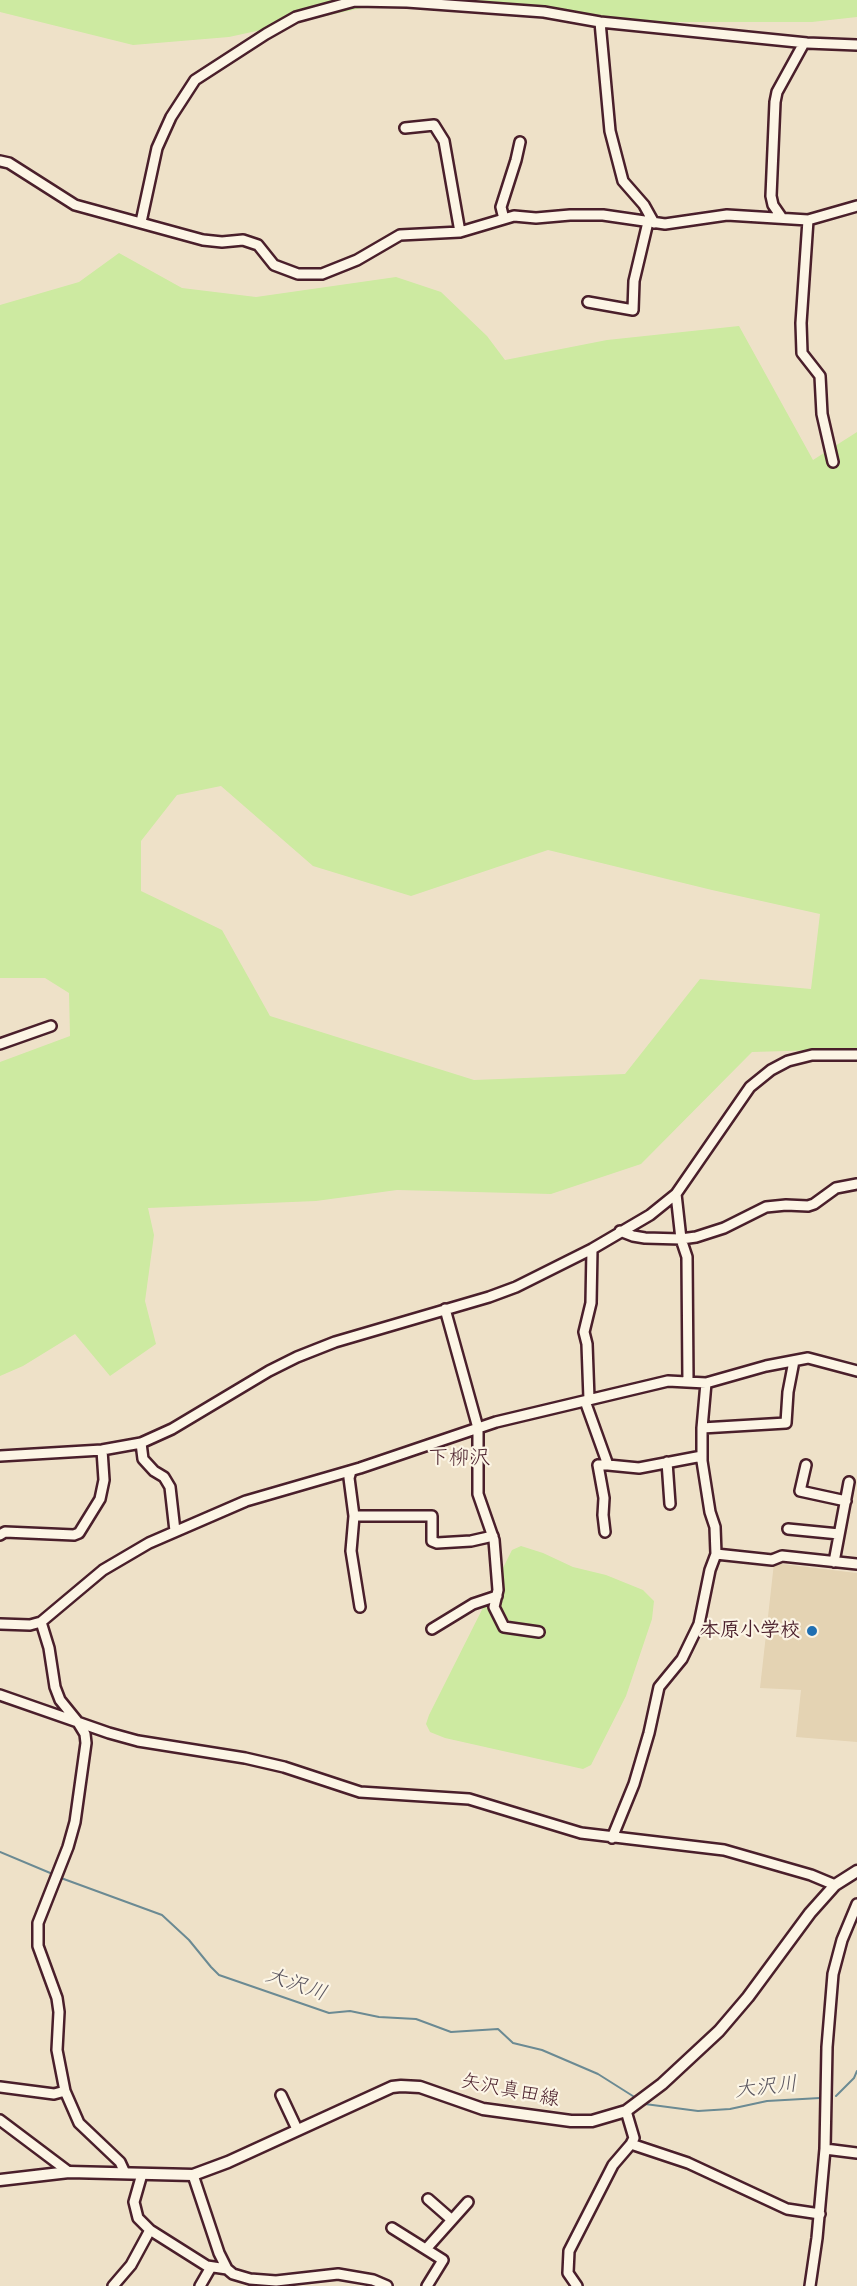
<!DOCTYPE html>
<meta charset="utf-8">
<style>
body{margin:0}
canvas{display:block;background:#eee1c8}
</style>
<canvas width="857" height="2286"></canvas>
<script>
const g = document.querySelector('canvas').getContext('2d');
g.lineJoin = 'round';
function paint(path, color) {
  g.fillStyle = color;
  g.fill(path, 'evenodd');
}
function toPath(rows) {
  const path = new Path2D();
  for (const r of rows) {
    path.moveTo(r[0], r[1]);
    for (let i = 2; i < r.length; i += 2) path.lineTo(r[i], r[i + 1]);
  }
  return path;
}
function stroke(path, color, width, dash) {
  g.strokeStyle = color;
  g.lineWidth = width;
  g.lineCap = dash ? 'butt' : 'round';
  g.setLineDash(dash || []);
  g.stroke(path);
}
function drawText(font, color, halo, rows, align = 'center') {
  g.font = font + ' "Balsamiq Sans","Klee One",sans-serif';
  g.lineWidth = 4.5;
  g.setLineDash([]);
  g.textBaseline = 'middle';
  g.strokeStyle = halo;
  g.fillStyle = color;
  for (const [text, x, y, turn = 0] of rows) {
    g.save();
    g.translate(x, y);
    g.rotate((+turn || 0) * Math.PI / 180);
    g.textAlign = isNaN(turn) ? turn : align;
    if (halo) g.strokeText(text, 0, 0);
    g.fillText(text, 0, 0);
    g.restore();
  }
}
paint(toPath([
 [774,1563,857,1573,857,1742,796,1737,801,1690,760,1688]
]), '#e4d3b3');
paint(toPath([
 [0,0,857,0,857,17,812,22,600,22,394,1,229,37,133,45,0,12],
 [119,253,182,288,256,297,396,277,441,292,487,336,505,360,607,340,739,326,813,460,857,432,857,1049,752,1052,641,1164,551,1194,397,1190,316,1201,148,1208,154,1235,145,1301,156,1344,110,1376,75,1334,23,1366,0,1376,0,1062,70,1036,69,993,45,978,0,978,0,305,79,282],
 [221,786,313,866,411,896,548,850,712,890,820,914,811,989,700,979,625,1074,474,1080,270,1016,222,930,141,891,141,841,177,795],
 [521,1546,543,1553,573,1567,606,1575,643,1590,654,1601,652,1619,626,1696,591,1765,583,1769,445,1738,430,1732,426,1724,429,1715,512,1550]
]), '#cdeaa1');
stroke(toPath([
 [0,1852,55,1875],
 [61,1878,162,1915,189,1940,211,1967,219,1975,329,2013,350,2011,379,2017,416,2019,451,2032,498,2029,513,2043,542,2050,598,2074,636,2098],
 [836,2096,854,2078,857,2071],
 [645,2104,698,2111,730,2109,767,2101,820,2098]
]), '#6b8a93', 2);
const minor = toPath([
 [600,22,610,131,623,181,644,205,654,223],
 [405,128,434,125,444,141,460,232],
 [0,161,9,163,75,205,203,240,222,242,243,240,258,245,274,265,298,274,322,274,357,260,400,235,460,232,514,216,536,218,570,215,603,215,665,224,727,215,808,220,857,206],
 [782,218,773,205,771,196,775,102,777,92,804,43],
 [504,219,501,207,516,160,520,142],
 [808,220,801,323,802,353,820,376,822,414,833,462],
 [141,222,157,148,171,117,195,80,266,34,296,17,355,1,407,2,544,12,600,22,807,43,857,45],
 [588,302,633,310,634,281,648,222],
 [0,1044,51,1026],
 [676,1194,681,1239,687,1257,688,1382],
 [620,1231,633,1236,645,1238,681,1239,696,1237,724,1228,766,1207,786,1205,808,1206,814,1204,836,1188,857,1184],
 [445,1309,478,1428,478,1494,494,1540,498,1590,494,1607,504,1627,539,1632],
 [589,1399,587,1344,584,1332,591,1303,592,1249],
 [585,1401,608,1465,639,1468,702,1456],
 [702,1428,786,1423,788,1392,794,1361],
 [141,1443,143,1459,154,1471,164,1477,170,1487,175,1531],
 [0,1456,102,1450,141,1443,172,1429,269,1371,297,1357,335,1342,489,1297,516,1287,592,1249,650,1215,676,1194,750,1087,771,1070,788,1061,812,1055,857,1055],
 [667,1462,670,1504],
 [806,1465,800,1491,846,1501],
 [351,1471,349,1478,354,1516,351,1551,360,1607],
 [354,1516,432,1516,432,1541,437,1543,471,1541,493,1536],
 [788,1529,839,1534],
 [605,1532,603,1515,604,1498,598,1465,608,1465],
 [0,1535,5,1532,74,1535,79,1533,100,1499,104,1480,102,1450],
 [716,1554,772,1560,782,1556,857,1564],
 [834,1562,849,1482],
 [41,1622,49,1648,55,1687,60,1700,77,1721,85,1734,86,1743,75,1822,68,1847,38,1923,38,1946,57,1998,59,2012,57,2050,65,2091,79,2123,120,2162,125,2173],
 [0,1624,30,1625,41,1622,103,1570,149,1543,246,1501,360,1468,496,1422,668,1381,706,1383,766,1366,808,1358,857,1371],
 [432,1629,473,1604,497,1596],
 [0,1695,109,1733,138,1741,245,1758,284,1767,360,1792,469,1799,581,1833,724,1850,811,1875,835,1885],
 [612,1838,634,1784,649,1733,659,1687,682,1659,699,1624,710,1570,716,1554,715,1527,710,1512,702,1461,702,1428,706,1383],
 [0,2087,54,2094,65,2091],
 [281,2095,297,2129],
 [0,2120,69,2172],
 [631,2144,688,2163,787,2209,820,2214],
 [825,2149,857,2153],
 [142,2174,134,2202,138,2218,150,2230,207,2266,227,2269],
 [193,2175,219,2253,227,2269,233,2274,250,2279,276,2281,338,2274,373,2280,387,2286],
 [428,2199,452,2220],
 [392,2228,443,2260,427,2286],
 [426,2249,468,2202],
 [113,2286,131,2265,150,2230],
 [200,2286,211,2267],
 [577,2286,568,2273,569,2251,613,2165,631,2144,634,2138,626,2111],
 [810,2286,817,2238,825,2149,827,2047,833,1974,842,1940,857,1904]
]);
const major = toPath([
 [0,2180,69,2172,193,2175,228,2162,392,2087,401,2086,420,2087,483,2109,571,2121,592,2121,626,2111,662,2084,719,2031,748,1997,810,1913,835,1885,857,1871]
]);
stroke(minor, '#4a1f2b', 14);
stroke(major, '#4a1f2b', 15);
stroke(minor, '#fcf5e5', 9);
stroke(major, '#fcf5e5', 10);
for (const [x, y, r, color] of [
 [812,1631,6,"#1f6fb2"]
]) {
  const dot = new Path2D();
  dot.arc(x, y, r, 0, 2 * Math.PI);
  g.fillStyle = color;
  g.fill(dot);
  stroke(dot, '#fcf5e5', 2);
}
drawText('bold 20px', '#4a1f2b', '#fcf5e5', [
 ["本原小学校",800,1631]
], 'right');
drawText('20px', '#4a1f2b', '#fcf5e5', [
 ["矢沢真田線",510,2091,11]
]);
drawText('21px', '#4a1f2b', '#fcf5e5', [
 ["下柳沢",459,1459]
]);
drawText('italic 21px', '#5a555f', '#fcf5e5', [
 ["大沢川",296,1985,19],
 ["大沢川",766,2088,-6]
]);
</script>
